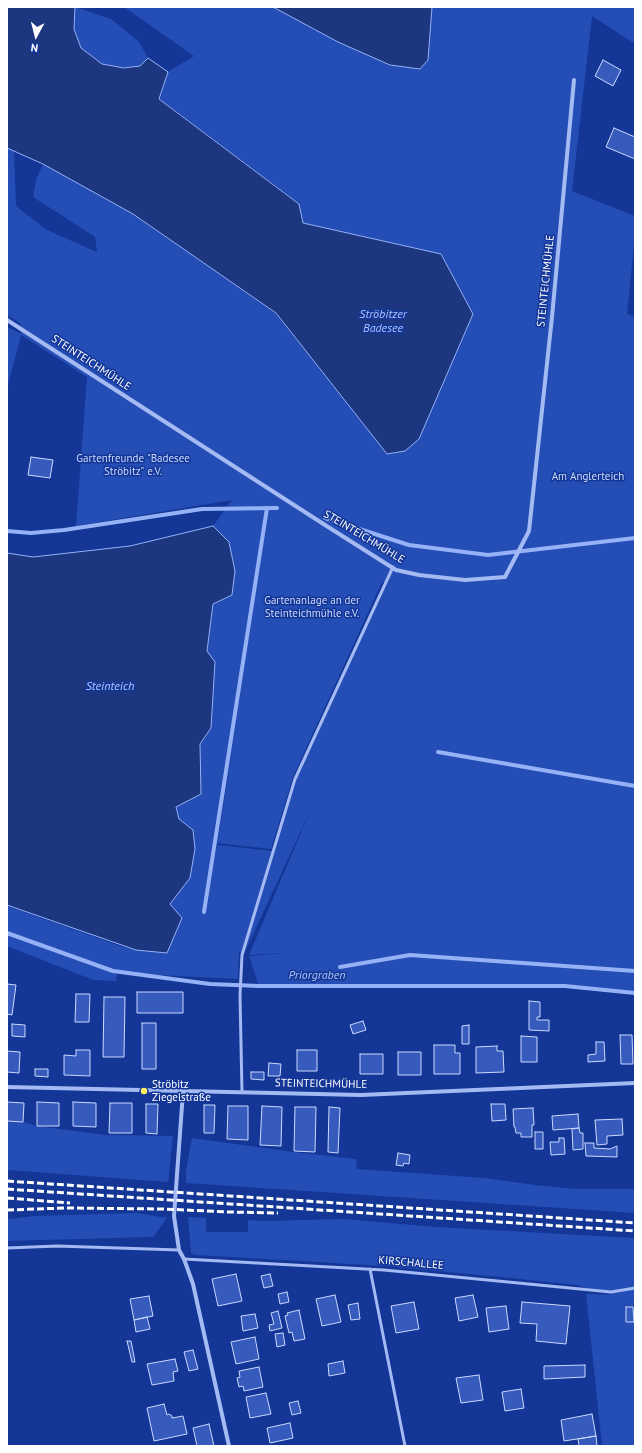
<!DOCTYPE html>
<meta charset="utf-8">
<style>
body{margin:0}
#map{position:relative;width:642px;height:1453px;overflow:hidden;background:#133697;font-family:"PT Sans",sans-serif}
canvas{display:block}
.frame{position:absolute;inset:0;border:8px solid #fff;pointer-events:none}
.north{position:absolute;left:16px;top:16px;width:40px;height:40px;-webkit-text-stroke:3px #133697;paint-order:stroke;rotate:187deg;font-size:11px;font-weight:700;line-height:16px;text-align:center;color:#fff}
.north::after{content:'';display:block;margin:auto;width:14px;height:18px;background:#fff;clip-path:polygon(50% 0,100% 100%,50% 72%,0 100%)}
</style>
<div id="map">
<canvas width="642" height="1453"></canvas>
<div class="frame"></div>
<div class="north">N</div>
</div>
<script>
const g = document.querySelector('canvas').getContext('2d');
g.lineJoin = 'round';
function paint(path, color) {
  g.fillStyle = color;
  g.fill(path, 'evenodd');
}
function toPath(rows) {
  const path = new Path2D();
  for (const r of rows) {
    path.moveTo(r[0], r[1]);
    for (let i = 2; i < r.length; i += 2) path.lineTo(r[i], r[i + 1]);
  }
  return path;
}
function stroke(path, color, width, dash) {
  g.strokeStyle = color;
  g.lineWidth = width;
  g.lineCap = dash ? 'butt' : 'round';
  g.setLineDash(dash || []);
  g.stroke(path);
}
function drawText(font, color, halo, rows, align = 'center') {
  g.font = font + ' "PT Sans",sans-serif';
  g.lineWidth = 3;
  g.setLineDash([]);
  g.textBaseline = 'middle';
  g.strokeStyle = halo;
  g.fillStyle = color;
  for (const [text, x, y, turn = 0] of rows) {
    g.save();
    g.translate(x, y);
    g.rotate((+turn || 0) * Math.PI / 180);
    g.textAlign = isNaN(turn) ? turn : align;
    if (halo) g.strokeText(text, 0, 0);
    g.fillText(text, 0, 0);
    g.restore();
  }
}
paint(toPath([
 [75,7,111,19,139,42,148,58,140,66,124,68,102,64,81,48,74,29],
 [124,7,273,7,280,10,431,7,635,7,635,44,592,16,572,191,635,216,635,236,627,314,635,316,635,992,565,984,259,986,249,956,286,953,249,955,311,809,244,954,239,952,238,979,117,973,116,981,93,980,7,946,7,906,120,946,136,950,169,904,193,830,179,819,176,807,200,744,211,728,207,652,213,604,232,595,229,542,213,526,232,500,76,526,87,377,21,335,7,389,7,327,21,334,20,323,7,315,7,148,14,151,16,206,47,230,97,252,95,237,33,197,36,180,43,164,133,214,275,313,387,454,464,333,473,314,441,254,302,223,299,203,160,99,168,72,194,56],
 [382,582,387,583,297,777,273,851,217,845,207,897,237,724,217,843,271,849,293,777],
 [7,1121,23,1122,37,1126,105,1135,173,1136,168,1182,7,1170],
 [192,1138,293,1152,356,1159,357,1169,484,1178,535,1185,577,1189,635,1189,635,1213,186,1183,186,1170],
 [137,1213,167,1218,153,1237,7,1241,7,1219,35,1216],
 [188,1217,206,1218,206,1232,248,1232,248,1220,264,1221,342,1219,437,1227,635,1238,635,1446,602,1446,586,1294,612,1295,576,1285,511,1278,385,1266,196,1255,191,1253]
]), '#254db6');
const water = toPath([
 [7,7,75,7,74,29,81,48,102,64,124,68,140,66,148,58,168,72,159,99,299,204,303,223,441,254,473,314,419,439,405,451,387,454,276,313,133,214,43,164,7,148,7,7],
 [273,7,432,7,428,60,420,69,390,65,338,42,273,7],
 [213,526,229,542,235,571,232,595,213,604,207,651,215,662,211,728,200,744,201,794,176,807,179,819,193,830,195,849,190,878,170,904,182,918,167,953,136,950,7,905,7,553,33,557,130,546,213,526]
]);
paint(water, '#1c3680');
stroke(water, '#95b2f6', 1);
stroke(toPath([
 [325,518,409,545,488,555,635,538],
 [7,531,31,533,64,530,202,509,277,508],
 [438,752,635,786],
 [204,912,267,508],
 [7,933,113,971,210,984,259,986,565,986,635,993],
 [340,967,410,955,635,971]
]), '#95b2f6', 4);
const building = toPath([
 [603,60,621,70,613,86,595,76,603,60],
 [614,128,635,137,635,159,606,147,614,128],
 [31,457,53,460,50,478,28,475,31,457],
 [7,984,16,985,12,1015,7,1014,7,984],
 [137,992,183,992,183,1013,137,1013,137,992],
 [76,994,90,994,89,1022,75,1022,76,994],
 [104,997,125,997,124,1057,103,1057,104,997],
 [529,1001,540,1002,540,1017,537,1017,537,1020,549,1020,549,1031,529,1030,529,1001],
 [363,1021,366,1030,353,1034,350,1025,363,1021],
 [142,1023,156,1023,156,1069,142,1069,142,1023],
 [12,1024,25,1025,25,1037,12,1036,12,1024],
 [469,1025,469,1044,462,1044,462,1026,469,1025],
 [620,1035,632,1035,633,1064,621,1064,620,1035],
 [521,1036,537,1037,537,1062,521,1062,521,1036],
 [596,1042,604,1042,605,1061,588,1062,588,1055,596,1054,596,1042],
 [434,1045,455,1045,455,1053,460,1053,460,1074,434,1074,434,1045],
 [497,1046,497,1051,503,1051,504,1072,476,1073,476,1047,497,1046],
 [76,1050,90,1050,90,1076,64,1075,64,1055,76,1056,76,1050],
 [297,1050,317,1050,317,1071,297,1071,297,1050],
 [7,1051,20,1052,19,1073,7,1072,7,1051],
 [398,1052,421,1052,421,1075,398,1075,398,1052],
 [360,1054,383,1054,383,1074,360,1074,360,1054],
 [269,1063,281,1064,280,1076,268,1076,269,1063],
 [35,1069,48,1069,48,1077,35,1076,35,1069],
 [251,1072,264,1072,264,1080,251,1079,251,1072],
 [7,1102,24,1103,23,1122,7,1121,7,1102],
 [37,1102,59,1103,59,1126,37,1126,37,1102],
 [73,1102,96,1103,96,1127,73,1126,73,1102],
 [110,1103,132,1103,132,1133,109,1133,110,1103],
 [146,1104,158,1104,157,1134,146,1133,146,1104],
 [491,1104,505,1104,506,1120,492,1121,491,1104],
 [204,1105,215,1105,214,1133,204,1133,204,1105],
 [228,1106,248,1106,248,1140,227,1139,228,1106],
 [262,1106,282,1107,281,1146,260,1145,262,1106],
 [295,1107,316,1107,315,1152,294,1151,295,1107],
 [329,1107,340,1108,338,1153,328,1152,329,1107],
 [533,1108,534,1125,532,1125,532,1137,521,1137,521,1133,516,1133,515,1127,514,1127,513,1109,533,1108],
 [578,1114,579,1128,553,1130,552,1116,578,1114],
 [622,1119,623,1135,607,1136,607,1144,597,1145,595,1120,622,1119],
 [579,1128,580,1133,583,1133,583,1149,573,1150,572,1129,579,1128],
 [535,1132,543,1132,543,1149,535,1149,535,1132],
 [559,1138,564,1138,565,1154,551,1155,550,1142,559,1142,559,1138],
 [585,1143,594,1143,594,1148,610,1149,617,1146,617,1157,586,1156,585,1143],
 [398,1153,410,1155,409,1164,404,1163,403,1166,396,1165,398,1153],
 [236,1274,242,1301,218,1306,212,1279,236,1274],
 [270,1274,273,1286,264,1288,261,1276,270,1274],
 [287,1292,289,1302,280,1304,278,1294,287,1292],
 [335,1295,341,1322,322,1326,316,1299,335,1295],
 [473,1295,478,1317,459,1321,455,1298,473,1295],
 [149,1296,153,1316,134,1320,130,1299,149,1296],
 [414,1302,419,1329,396,1333,391,1306,414,1302],
 [522,1302,570,1306,566,1344,536,1341,537,1324,520,1323,522,1302],
 [358,1303,360,1319,351,1320,348,1305,358,1303],
 [506,1306,509,1329,489,1332,486,1308,506,1306],
 [626,1307,633,1307,634,1322,626,1322,626,1307],
 [299,1310,305,1339,294,1341,292,1332,289,1333,285,1316,288,1315,287,1313,299,1310],
 [278,1311,282,1328,270,1331,269,1325,274,1324,271,1313,278,1311],
 [255,1314,258,1328,243,1331,241,1316,255,1314],
 [147,1317,150,1329,136,1332,134,1320,147,1317],
 [283,1333,285,1345,277,1347,275,1334,283,1333],
 [255,1337,259,1359,236,1364,231,1342,255,1337],
 [127,1341,131,1341,135,1362,132,1362,127,1341],
 [193,1350,198,1369,189,1371,184,1352,193,1350],
 [175,1359,178,1371,173,1372,174,1381,152,1385,147,1364,175,1359],
 [343,1361,345,1373,329,1376,328,1364,343,1361],
 [585,1365,585,1377,544,1379,544,1366,585,1365],
 [259,1367,263,1387,244,1391,243,1386,239,1387,237,1378,240,1377,239,1371,259,1367],
 [479,1375,483,1400,461,1403,456,1378,479,1375],
 [521,1389,524,1408,505,1411,502,1392,521,1389],
 [266,1393,271,1414,250,1418,246,1397,266,1393],
 [298,1401,301,1413,292,1415,289,1403,298,1401],
 [164,1404,167,1415,169,1414,172,1416,172,1418,183,1416,187,1434,154,1441,147,1408,164,1404],
 [592,1414,596,1436,564,1441,561,1420,592,1414],
 [290,1423,293,1438,270,1443,267,1428,290,1423],
 [209,1424,214,1446,197,1446,193,1428,209,1424],
 [596,1436,597,1446,579,1446,578,1439,596,1436]
]);
paint(building, '#375bbd');
stroke(building, '#cbd9fd', 1);
stroke(toPath([
 [242,1092,240,996,242,955,295,779,393,567],
 [7,1248,57,1246,179,1250],
 [184,1259,384,1270,611,1292,635,1288],
 [370,1269,405,1446]
]), '#a4baf3', 3);
stroke(toPath([
 [7,320,325,525,396,570,419,575,465,580,505,577,529,531,552,317,574,80],
 [7,1087,361,1095,635,1083],
 [183,1092,174,1216,179,1250,184,1259,193,1284,229,1446]
]), '#a4baf3', 4);
stroke(toPath([
 [7,1181,635,1223],
 [7,1189,635,1231],
 [7,1198,70,1203],
 [7,1210,65,1208,164,1209,229,1212,278,1213]
]), '#fff', 3, [7, 3]);
for (const [x, y, r, color] of [
 [144,1091,4,"#ffed65"]
]) {
  const dot = new Path2D();
  dot.arc(x, y, r, 0, 2 * Math.PI);
  g.fillStyle = color;
  g.fill(dot);
  stroke(dot, '#133697', 1.5);
}
drawText('11px', '#fff', '#133697', [
 ["STEINTEICHMÜHLE",546,281,-84],
 ["STEINTEICHMÜHLE",91,363,33],
 ["STEINTEICHMÜHLE",364,537,31],
 ["STEINTEICHMÜHLE",321,1084,1],
 ["KIRSCHALLEE",411,1263,5]
]);
drawText('11px', '#cbd9fd', '#133697', [
 ["Gartenfreunde \"Badesee",133,459],
 ["Ströbitz\" e.V.",133,472],
 ["Am Anglerteich",588,477],
 ["Gartenanlage an der",312,601],
 ["Steinteichmühle e.V.",312,614]
]);
drawText('11px', '#fff', '#133697', [
 ["Ströbitz",152,1085],
 ["Ziegelstraße",152,1098]
], 'left');
drawText('italic 12px', '#b0c5fa', '#133697', [
 ["Ströbitzer",383,315],
 ["Badesee",383,329],
 ["Steinteich",110,687],
 ["Priorgraben",317,976]
]);
</script>
